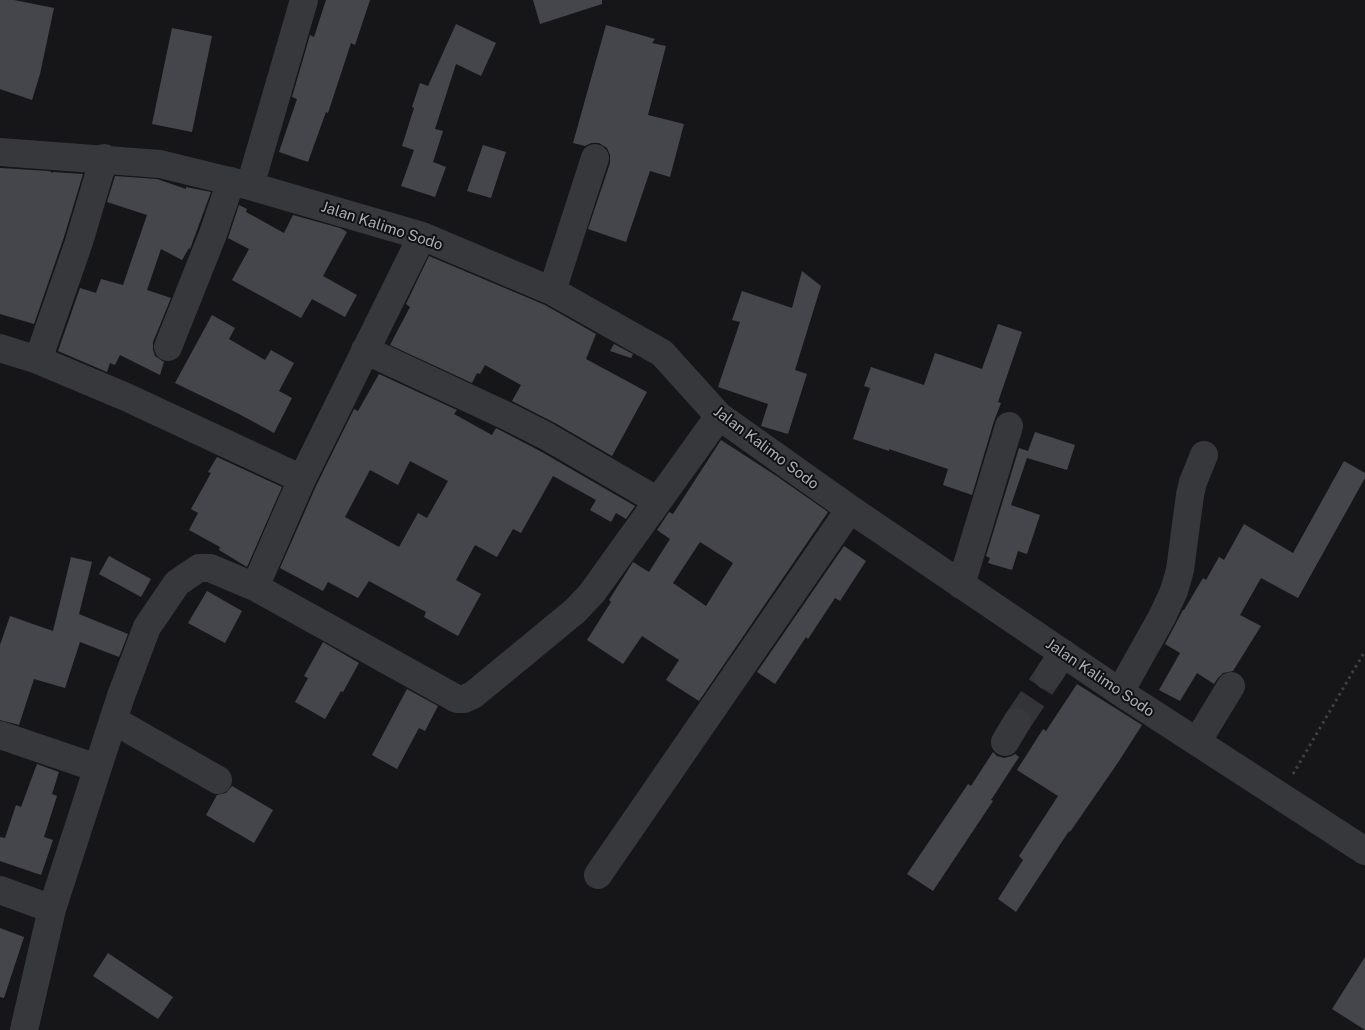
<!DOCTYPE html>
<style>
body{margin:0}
canvas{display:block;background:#161618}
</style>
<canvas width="1365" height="1030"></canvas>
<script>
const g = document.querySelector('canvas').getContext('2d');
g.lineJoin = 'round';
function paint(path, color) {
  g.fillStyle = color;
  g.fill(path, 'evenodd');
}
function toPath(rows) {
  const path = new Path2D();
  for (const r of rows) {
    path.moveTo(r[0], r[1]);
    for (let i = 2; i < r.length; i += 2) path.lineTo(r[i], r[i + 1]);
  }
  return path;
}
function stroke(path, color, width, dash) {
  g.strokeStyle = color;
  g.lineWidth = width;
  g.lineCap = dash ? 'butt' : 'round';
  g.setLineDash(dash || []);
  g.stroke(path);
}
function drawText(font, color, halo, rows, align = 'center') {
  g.font = font + ' "Public Sans",sans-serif';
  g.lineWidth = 4;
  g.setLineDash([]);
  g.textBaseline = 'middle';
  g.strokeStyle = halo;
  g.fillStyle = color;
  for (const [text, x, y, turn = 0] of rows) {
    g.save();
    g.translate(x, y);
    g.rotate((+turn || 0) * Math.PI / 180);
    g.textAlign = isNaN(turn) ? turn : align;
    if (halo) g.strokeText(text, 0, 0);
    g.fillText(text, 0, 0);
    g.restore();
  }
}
paint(toPath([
 [0,0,14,0,54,8,40,74,32,100,0,89],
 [326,0,370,0,355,45,351,43,328,113,326,112,308,162,279,152,297,99,292,97,310,35,314,37],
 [533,0,602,0,602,4,540,24],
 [456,24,496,43,481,76,456,64,435,129,443,131,433,162,446,167,435,197,401,186,414,150,402,146,414,108,412,107,420,83,428,86],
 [606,25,655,39,652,43,666,46,648,115,684,124,670,177,650,171,626,242,588,229,610,163,610,155,607,148,599,143,591,143,585,146,573,143],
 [172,28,212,36,192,132,152,124],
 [483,145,506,152,491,198,467,191],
 [0,168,49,171,53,173,53,172,83,174,64,237,34,324,0,314],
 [115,176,157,179,186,189,186,187,211,192,190,249,189,248,182,260,161,249,147,290,171,298,153,342,153,350,155,356,164,362,160,375,120,355,115,365,110,363,107,372,58,351,80,288,96,293,101,279,123,285,147,215,107,202],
 [239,205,247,209,246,212,284,233,293,215,340,228,347,232,323,276,357,295,345,317,312,299,301,318,232,280,249,249,228,238],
 [429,256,545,305,596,334,586,359,647,392,612,456,555,423,512,401,521,385,485,365,480,374,477,373,472,383,390,345,410,307,406,304],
 [802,271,821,286,795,370,807,374,788,434,761,426,768,404,718,387,740,322,732,320,742,291,792,308],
 [212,315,235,328,229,339,265,360,271,350,294,363,279,391,292,398,274,433,239,414,175,383],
 [998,324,1022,332,998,402,1001,403,994,421,972,495,943,485,948,469,889,449,889,451,853,439,870,388,864,386,871,367,924,385,935,353,982,369],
 [614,344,633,354,631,358,610,351],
 [379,374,457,410,454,414,492,435,496,428,540,451,635,506,626,519,616,513,611,522,590,510,596,500,553,476,521,533,513,529,497,557,475,545,456,580,481,594,458,636,424,617,426,612,369,581,358,598,328,582,323,591,280,568,316,486,354,409,358,411],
 [410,461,448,481,427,518,418,513,399,547,345,517,370,470,398,485],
 [1035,432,1075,445,1067,470,1027,458,1011,505,1040,515,1027,554,1018,551,1012,570,988,563,990,558,986,556,1019,448,1028,451],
 [721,440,778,477,828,512,699,701,666,680,679,660,642,636,623,664,587,640,611,602,609,600,633,562,649,572,670,539,657,530,669,512,673,514],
 [700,542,733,563,706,606,673,583],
 [217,457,282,487,247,567,219,550,220,547,189,530,198,513,191,509,211,473,208,472],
 [1344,461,1365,473,1365,478,1298,598,1261,578,1240,615,1261,626,1233,671,1223,673,1218,678,1214,684,1197,673,1180,701,1159,690,1180,653,1165,644,1183,610,1184,610,1203,578,1206,580,1219,557,1224,560,1244,524,1293,553],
 [844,546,866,561,840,601,835,598,808,639,806,637,775,684,757,672],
 [109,556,151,579,141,597,99,574],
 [71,557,92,562,79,614,128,634,119,657,80,642,65,688,34,679,19,725,0,720,0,645,10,616,53,631],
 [207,591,242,611,225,643,188,623],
 [323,642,359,663,343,692,341,691,325,719,295,702,308,678,304,676],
 [1077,684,1142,725,1119,761,1070,832,1069,831,1016,912,998,899,1023,860,1019,856,1058,796,1017,770,1043,729,1046,731],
 [407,689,438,706,425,731,419,728,397,769,372,755],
 [993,752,997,756,1004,758,1012,756,1015,754,1019,757,991,800,993,801,933,891,907,874,968,784,971,786],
 [37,764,59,772,52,794,57,796,44,837,53,840,41,875,0,861,0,837,5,838,16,805,21,807],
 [232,786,273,810,254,843,206,815,217,795,226,793],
 [0,928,24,937,4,998,0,997],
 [108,953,173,997,158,1019,93,976],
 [1365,957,1365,1030,1332,1009]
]), '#45464b');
stroke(toPath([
 [1017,722,1048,676]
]), '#333438', 28, [28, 14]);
stroke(toPath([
 [1293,774,1365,651]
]), '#3d3f43', 3, [2.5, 4]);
stroke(toPath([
 [0,152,160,164,250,186,422,236,552,291,662,353,719,416,850,509,1120,692,1365,851],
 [250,186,304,0],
 [552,291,595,158],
 [168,347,213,234,231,181],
 [0,348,38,360,126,397,302,479],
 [365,350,511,418,548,437,658,501],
 [38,360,79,242,104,158],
 [961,585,1009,426],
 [255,587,302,479,422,236],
 [1048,676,1063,653],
 [1120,692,1162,617,1174,591,1180,570,1190,495,1193,482,1204,455],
 [113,720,218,780],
 [0,735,97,768],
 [1005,742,1017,722],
 [1197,742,1231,686],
 [598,875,850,509],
 [0,890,52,909],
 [24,1030,52,909,121,696,147,627,177,583,199,568,210,568,255,587,457,699,464,699,473,695,575,611,592,593,719,416]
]), '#37383c', 28);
drawText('15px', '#a9adb7', '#111113', [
 ["Jalan Kalimo Sodo",382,226,18],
 ["Jalan Kalimo Sodo",766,448,37],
 ["Jalan Kalimo Sodo",1100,678,34]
]);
</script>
